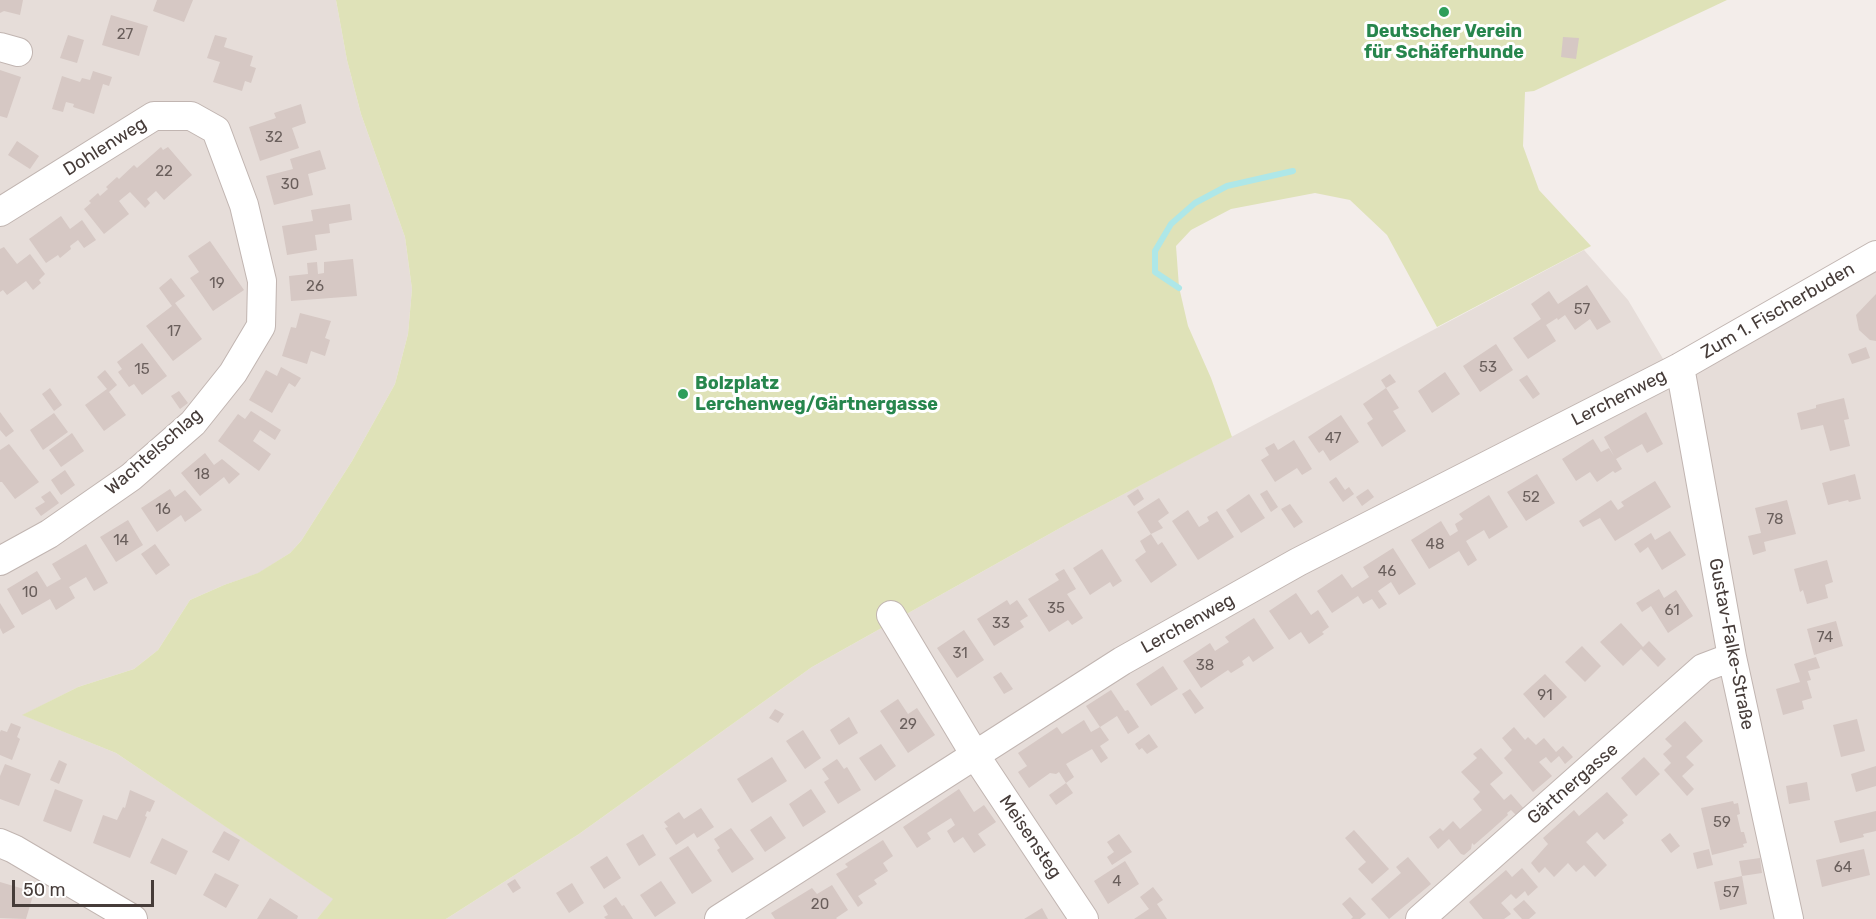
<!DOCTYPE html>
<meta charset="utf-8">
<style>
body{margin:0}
#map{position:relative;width:1876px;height:919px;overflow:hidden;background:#f3edea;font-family:Rubik,sans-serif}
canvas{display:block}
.scale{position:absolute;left:12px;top:880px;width:142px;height:27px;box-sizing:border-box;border:3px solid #463c39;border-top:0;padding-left:8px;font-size:18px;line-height:21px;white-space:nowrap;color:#463c39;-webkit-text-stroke:4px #fff;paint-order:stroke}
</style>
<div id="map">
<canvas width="1876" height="919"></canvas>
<div class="scale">50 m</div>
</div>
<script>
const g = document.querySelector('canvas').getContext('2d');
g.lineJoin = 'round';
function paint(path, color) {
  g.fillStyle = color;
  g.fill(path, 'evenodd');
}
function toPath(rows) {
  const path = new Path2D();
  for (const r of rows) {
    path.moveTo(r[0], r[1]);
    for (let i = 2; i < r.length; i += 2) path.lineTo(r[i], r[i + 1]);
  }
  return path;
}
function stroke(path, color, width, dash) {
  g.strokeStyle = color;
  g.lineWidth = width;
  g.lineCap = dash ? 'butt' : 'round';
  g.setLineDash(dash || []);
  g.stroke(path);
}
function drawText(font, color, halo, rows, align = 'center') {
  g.font = font + ' Rubik,sans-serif';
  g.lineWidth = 6;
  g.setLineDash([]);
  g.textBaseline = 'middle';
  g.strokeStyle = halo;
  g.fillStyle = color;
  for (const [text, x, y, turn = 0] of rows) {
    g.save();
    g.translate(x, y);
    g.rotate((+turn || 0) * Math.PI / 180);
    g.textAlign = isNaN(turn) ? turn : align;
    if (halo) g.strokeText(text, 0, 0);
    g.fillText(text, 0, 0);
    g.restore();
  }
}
paint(toPath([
 [0,0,336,0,347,60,361,114,405,237,412,289,408,334,395,384,352,461,301,541,290,553,259,573,224,585,190,600,158,650,134,669,78,687,23,715,116,753,334,899,317,919,0,919],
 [1584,250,1628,300,1678,384,1876,268,1876,919,446,919,579,834,812,667,1069,523]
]), '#e6ddd9');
paint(toPath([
 [336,0,1727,0,1534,91,1525,92,1523,146,1539,190,1591,246,1437,327,1387,235,1350,200,1315,193,1231,209,1191,230,1176,246,1179,287,1188,326,1211,378,1232,437,1069,523,812,667,579,834,446,919,317,919,333,899,116,753,22,715,78,687,134,669,158,650,190,600,224,585,258,573,290,553,301,541,352,461,395,384,408,334,412,289,405,237,361,114,347,60]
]), '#dfe2b8');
stroke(toPath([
 [1179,288,1155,272,1155,251,1171,224,1195,203,1227,186,1293,171]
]), '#aee7e8', 6);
paint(toPath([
 [0,0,23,0,20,15,4,11,0,13],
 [157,0,193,0,184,22,153,11],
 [111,15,148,26,139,56,102,45],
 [68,35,84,40,77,63,60,58],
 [215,35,227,38,224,47,253,56,250,66,256,68,251,83,245,81,242,91,213,82,220,62,207,58],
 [1563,37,1579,38,1576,59,1561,57],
 [0,70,21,77,7,118,0,116],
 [93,71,112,77,109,86,103,84,94,114,73,107,74,104,66,102,63,112,52,109,62,76,80,82,82,78,90,80],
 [301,104,306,123,292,128,299,148,260,161,249,127,276,118,274,113],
 [17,141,39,156,30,169,8,155],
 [161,147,163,150,168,147,192,175,164,200,156,191,147,199,150,203,145,208,130,192,119,201,129,214,104,234,84,209,91,203,89,201,98,193,100,196,108,189,106,187,117,177,119,179,134,165,137,168],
 [320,150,326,169,308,174,313,195,274,205,266,176,293,169,290,159],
 [350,204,352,220,329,224,330,233,315,235,317,250,287,255,282,226,313,221,311,210],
 [61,216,70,229,82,220,96,240,84,248,78,240,70,246,71,249,60,258,58,255,46,263,29,239],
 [210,241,244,290,213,311,190,278,199,272,188,256],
 [4,247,17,264,30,254,45,274,39,280,41,283,33,290,26,281,7,295,3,290,0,292,0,249],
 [353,259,357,296,291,301,289,276,308,274,307,263,317,262,318,274,324,273,324,262],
 [171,278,185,296,175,303,202,339,173,361,146,326,172,306,159,288],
 [1587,285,1611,322,1597,330,1590,319,1575,330,1565,315,1558,320,1557,318,1546,325,1556,341,1528,359,1513,338,1541,319,1531,304,1549,291,1558,304],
 [1876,294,1876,341,1870,340,1859,330,1856,315],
 [300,313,331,321,325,338,330,340,325,356,311,351,307,364,282,356,291,327,296,328],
 [142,343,167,376,142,395,134,384,129,387,118,372,122,369,117,362],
 [1496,344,1513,370,1480,392,1463,366],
 [1866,347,1870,358,1852,364,1848,354],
 [281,367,301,378,295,387,289,383,272,413,249,400,266,370,277,376],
 [105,370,117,385,109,392,126,415,104,431,85,405,107,389,97,377],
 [1445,372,1460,394,1432,413,1418,391],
 [1390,374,1396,382,1386,388,1381,380],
 [1527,375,1540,394,1533,399,1519,380],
 [50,388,62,405,54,411,42,394],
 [1386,388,1399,408,1393,411,1406,431,1382,447,1367,423,1373,419,1363,404],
 [179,391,188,403,180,409,171,396],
 [1844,398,1849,419,1844,420,1850,446,1830,451,1823,425,1801,430,1797,413,1816,408,1816,405],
 [251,411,281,430,275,440,260,430,253,441,271,454,259,471,218,441,238,414,245,419],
 [0,412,14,431,6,437,0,430],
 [1646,412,1663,444,1647,453,1642,444,1626,453,1616,459,1622,469,1615,473,1613,471,1597,482,1590,472,1576,481,1562,459,1593,439,1601,452,1609,448,1614,456,1604,437],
 [54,413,68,432,43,450,30,430],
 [1341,415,1359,442,1330,461,1323,450,1319,453,1308,437],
 [72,433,84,451,61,467,49,450],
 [1294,440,1312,469,1302,475,1297,468,1275,482,1261,460,1269,455,1265,448,1274,443,1278,450],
 [9,444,39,482,15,499,2,482,0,482,0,450],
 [205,453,214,465,222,459,240,474,229,484,224,477,200,496,181,473],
 [65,470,75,485,61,495,51,480],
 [1537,474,1555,503,1526,521,1507,492],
 [1855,474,1861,499,1849,502,1848,500,1828,505,1822,483],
 [1336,477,1345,490,1349,487,1354,494,1343,502,1329,482],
 [1655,481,1671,507,1615,541,1600,518,1583,527,1579,521,1611,500,1618,510,1624,506,1621,502],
 [170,489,175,497,185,490,202,510,185,522,181,515,157,532,141,508],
 [1138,489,1144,499,1134,506,1127,496],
 [1368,489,1374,497,1362,506,1356,497],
 [1267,490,1278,507,1271,512,1260,494],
 [50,491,59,503,41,516,35,508,45,502,41,497],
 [1249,494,1265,518,1241,533,1226,510],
 [1489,495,1508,527,1489,539,1484,530,1466,541,1477,560,1468,566,1459,551,1429,569,1411,540,1441,521,1450,536,1458,531,1455,524,1463,519,1459,514],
 [1159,498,1169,513,1158,521,1163,528,1151,534,1137,512],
 [1787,500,1796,534,1764,542,1766,551,1753,555,1748,536,1761,533,1755,508],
 [1290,504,1303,522,1294,528,1281,509],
 [1188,510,1199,527,1209,521,1207,517,1217,511,1234,537,1198,560,1172,521],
 [128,520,143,545,116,562,100,537],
 [1670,531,1686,555,1662,570,1648,547,1640,553,1634,544,1651,533,1655,540],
 [1151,534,1158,545,1162,542,1177,565,1151,583,1135,560,1146,552,1140,541],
 [86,544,108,583,94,591,86,577,69,587,75,598,56,610,50,599,22,615,7,589,37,571,47,587,61,579,52,564],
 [155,544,170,565,156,575,141,554],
 [1393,548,1416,584,1399,595,1391,582,1378,591,1387,604,1379,609,1372,599,1363,604,1358,596,1332,613,1317,591,1342,574,1352,588,1369,577,1363,567],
 [1102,549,1122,581,1113,587,1110,582,1090,595,1073,568],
 [1827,560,1833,582,1825,585,1828,598,1807,604,1803,590,1800,592,1794,569],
 [1064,569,1076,589,1067,594,1083,618,1072,625,1068,620,1049,632,1028,599,1059,580,1055,574],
 [1659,589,1664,598,1676,590,1693,616,1668,633,1651,606,1642,612,1636,603],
 [1296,593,1311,615,1318,610,1329,627,1322,632,1324,634,1309,644,1301,632,1289,640,1269,611],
 [1007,600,1010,605,1017,600,1028,616,1020,621,1024,627,994,646,977,619],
 [0,603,15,627,3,634,0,628],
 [1254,618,1274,648,1253,662,1249,656,1242,661,1244,665,1231,673,1228,670,1201,688,1183,661,1210,643,1215,651,1229,642,1225,637],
 [1836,621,1843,646,1814,655,1807,629],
 [1621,623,1643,647,1649,641,1666,659,1658,667,1641,649,1623,666,1600,642],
 [964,630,984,660,957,678,937,648],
 [1582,646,1601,666,1585,682,1565,662],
 [1816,657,1820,668,1808,671,1811,680,1807,681,1812,698,1802,701,1804,709,1783,715,1776,689,1800,682,1794,664],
 [1163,666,1178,689,1151,706,1136,684],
 [1001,672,1013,689,1004,694,993,677],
 [1545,674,1567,697,1544,718,1523,694],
 [1190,689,1204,708,1195,714,1182,694],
 [1111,690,1125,711,1128,710,1139,727,1128,734,1117,716,1100,727,1086,706],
 [898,699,908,714,917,708,935,735,908,753,880,711],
 [775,709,784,714,778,723,769,718],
 [849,717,858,733,839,745,830,730],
 [1857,719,1865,751,1841,757,1833,725],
 [1084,720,1091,732,1100,727,1109,740,1100,746,1108,758,1101,763,1092,749,1066,764,1074,777,1066,783,1059,772,1056,774,1050,773,1029,788,1018,772,1027,766,1018,753,1057,727,1062,734],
 [1685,721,1703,741,1686,757,1694,765,1682,776,1694,789,1687,796,1664,770,1671,763,1663,754,1672,746,1665,739],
 [11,723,21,727,17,737,20,739,12,760,0,755,0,732,1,730,7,732],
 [1514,727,1525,740,1528,737,1536,745,1544,738,1556,752,1563,746,1573,757,1565,764,1559,756,1551,763,1546,757,1539,762,1552,776,1533,792,1504,758,1512,750,1502,738],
 [803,730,821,758,805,769,786,741],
 [1149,734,1158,747,1147,754,1142,748,1139,750,1135,744],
 [881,744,896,766,875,781,859,758],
 [1481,748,1503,773,1490,784,1504,800,1511,794,1525,810,1518,817,1511,810,1507,813,1508,815,1489,832,1474,845,1472,843,1471,849,1464,855,1461,854,1449,839,1438,849,1429,837,1440,828,1443,831,1453,821,1460,829,1482,810,1473,799,1480,792,1461,772,1477,758,1473,754],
 [772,757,787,781,752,803,737,779],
 [1644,757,1660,774,1636,796,1621,778],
 [837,759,844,769,847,767,861,790,838,804,824,782,829,779,822,769],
 [59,760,67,764,59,784,50,780],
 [5,764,31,774,19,806,0,799,0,776],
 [1876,766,1876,786,1856,792,1851,774],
 [1807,782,1810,800,1789,804,1786,786],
 [1066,783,1073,793,1056,805,1049,795],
 [55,789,83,800,71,832,43,821],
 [811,789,826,812,803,827,789,804],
 [959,789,974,812,984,805,996,822,978,834,986,845,974,853,963,837,954,843,947,831,955,825,951,818,927,833,931,839,917,848,903,827],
 [130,790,155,801,150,812,147,811,145,816,147,817,130,858,93,843,103,815,117,820,123,807,125,808],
 [1607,792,1628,815,1622,820,1624,823,1604,840,1597,832,1586,842,1607,865,1595,877,1584,865,1576,872,1568,863,1554,877,1545,867,1539,873,1531,863,1548,844,1543,838,1574,810,1579,816],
 [1733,801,1734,804,1738,803,1740,814,1737,815,1741,832,1744,832,1747,843,1743,844,1744,847,1712,855,1701,808],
 [701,808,714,827,697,838,694,833,676,845,665,828,668,827,664,822,679,812,684,819],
 [1876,811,1876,831,1863,834,1864,837,1840,843,1834,821],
 [771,816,786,838,765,852,750,830],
 [731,828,754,859,732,873,717,850,720,848,714,839],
 [1354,830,1389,869,1372,884,1358,869,1366,862,1345,838],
 [224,831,240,840,229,861,212,852],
 [1670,833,1680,846,1671,853,1661,840],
 [643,834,656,855,639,866,626,844],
 [1119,834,1132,852,1112,865,1107,857,1114,852,1107,842],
 [162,838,188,851,176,875,150,863],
 [883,840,893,856,883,863,888,871,874,880,877,884,858,896,863,903,858,907,836,874,848,867,845,864],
 [688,846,712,881,692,894,669,858],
 [1709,849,1713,865,1697,869,1693,853],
 [1864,849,1870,875,1822,887,1816,860],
 [607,856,621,878,604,889,590,867],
 [1408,857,1431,884,1389,919,1371,899,1401,873,1396,867],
 [1760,858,1762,873,1742,876,1739,861],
 [1125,861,1139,884,1108,904,1094,881],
 [1522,868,1538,887,1528,896,1525,891,1516,899,1511,894,1501,903,1511,914,1504,919,1483,919,1469,902,1506,870,1512,877],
 [215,873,239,885,226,908,203,895],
 [1742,876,1747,904,1720,910,1714,882],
 [515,879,521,888,513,893,507,884],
 [661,881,676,903,655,917,640,895],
 [0,882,34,892,26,919,0,918],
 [572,883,584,903,569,913,556,893],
 [832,885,848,910,836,918,837,919,775,919,771,913,812,888,817,894],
 [1153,887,1163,900,1157,904,1167,919,1134,919,1149,909,1140,897],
 [616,897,622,906,624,905,633,919,606,919,604,917,608,915,603,906],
 [1350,897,1366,914,1360,919,1351,919,1353,917,1342,904],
 [270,898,298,916,297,919,257,919],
 [1524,900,1536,913,1529,919,1522,919,1513,909],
 [1042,908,1048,919,1024,919]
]), '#d6c8c4');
const minor = toPath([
 [0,47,18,52],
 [0,212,154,116,191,116,216,130,244,205,262,281,261,326,233,373,193,423,131,477,49,534,0,561],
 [1680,367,1732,657,1789,919],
 [891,615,975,755,1084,919],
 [0,843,14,849,133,919],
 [719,919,1122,661,1298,562,1680,367,1876,255],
 [1420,919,1703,668,1732,657]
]);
stroke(minor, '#c1b5b1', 30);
stroke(minor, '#fff', 28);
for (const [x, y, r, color] of [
 [1444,12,6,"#2e9e5b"],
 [683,394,6,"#2e9e5b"]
]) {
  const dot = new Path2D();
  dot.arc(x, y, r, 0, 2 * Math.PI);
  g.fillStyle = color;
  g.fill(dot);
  stroke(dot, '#fff', 2);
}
drawText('15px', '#6a5f5c', null, [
 ["27",125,35],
 ["32",274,138],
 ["22",164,172],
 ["30",290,185],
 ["19",217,284],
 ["26",315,287],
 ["57",1582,310],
 ["17",174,332],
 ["53",1488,368],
 ["15",142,370],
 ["47",1333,439],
 ["18",202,475],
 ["52",1531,498],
 ["16",163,510],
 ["78",1775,520],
 ["14",121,541],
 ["48",1435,545],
 ["46",1387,572],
 ["10",30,593],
 ["35",1056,609],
 ["61",1672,611],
 ["33",1001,624],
 ["74",1825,638],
 ["31",960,654],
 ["38",1205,666],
 ["91",1545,696],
 ["29",908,725],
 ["59",1722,823],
 ["64",1843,868],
 ["4",1117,882],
 ["57",1731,893],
 ["20",820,905]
]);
drawText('bold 18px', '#27864d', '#fff', [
 ["Deutscher Verein",1444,32],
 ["für Schäferhunde",1444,53],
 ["Bolzplatz",695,384,"left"],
 ["Lerchenweg/Gärtnergasse",695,405,"left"]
]);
drawText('18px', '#463c39', '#fff', [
 ["Dohlenweg",105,147,-32],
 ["Zum 1. Fischerbuden",1778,311,-30],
 ["Lerchenweg",1619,398,-27],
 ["Wachtelschlag",154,452,-41],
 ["Lerchenweg",1188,624,-29],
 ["Gustav-Falke-Straße",1731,644,79],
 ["Gärtnergasse",1573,784,-41],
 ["Meisensteg",1030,837,56]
]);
</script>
